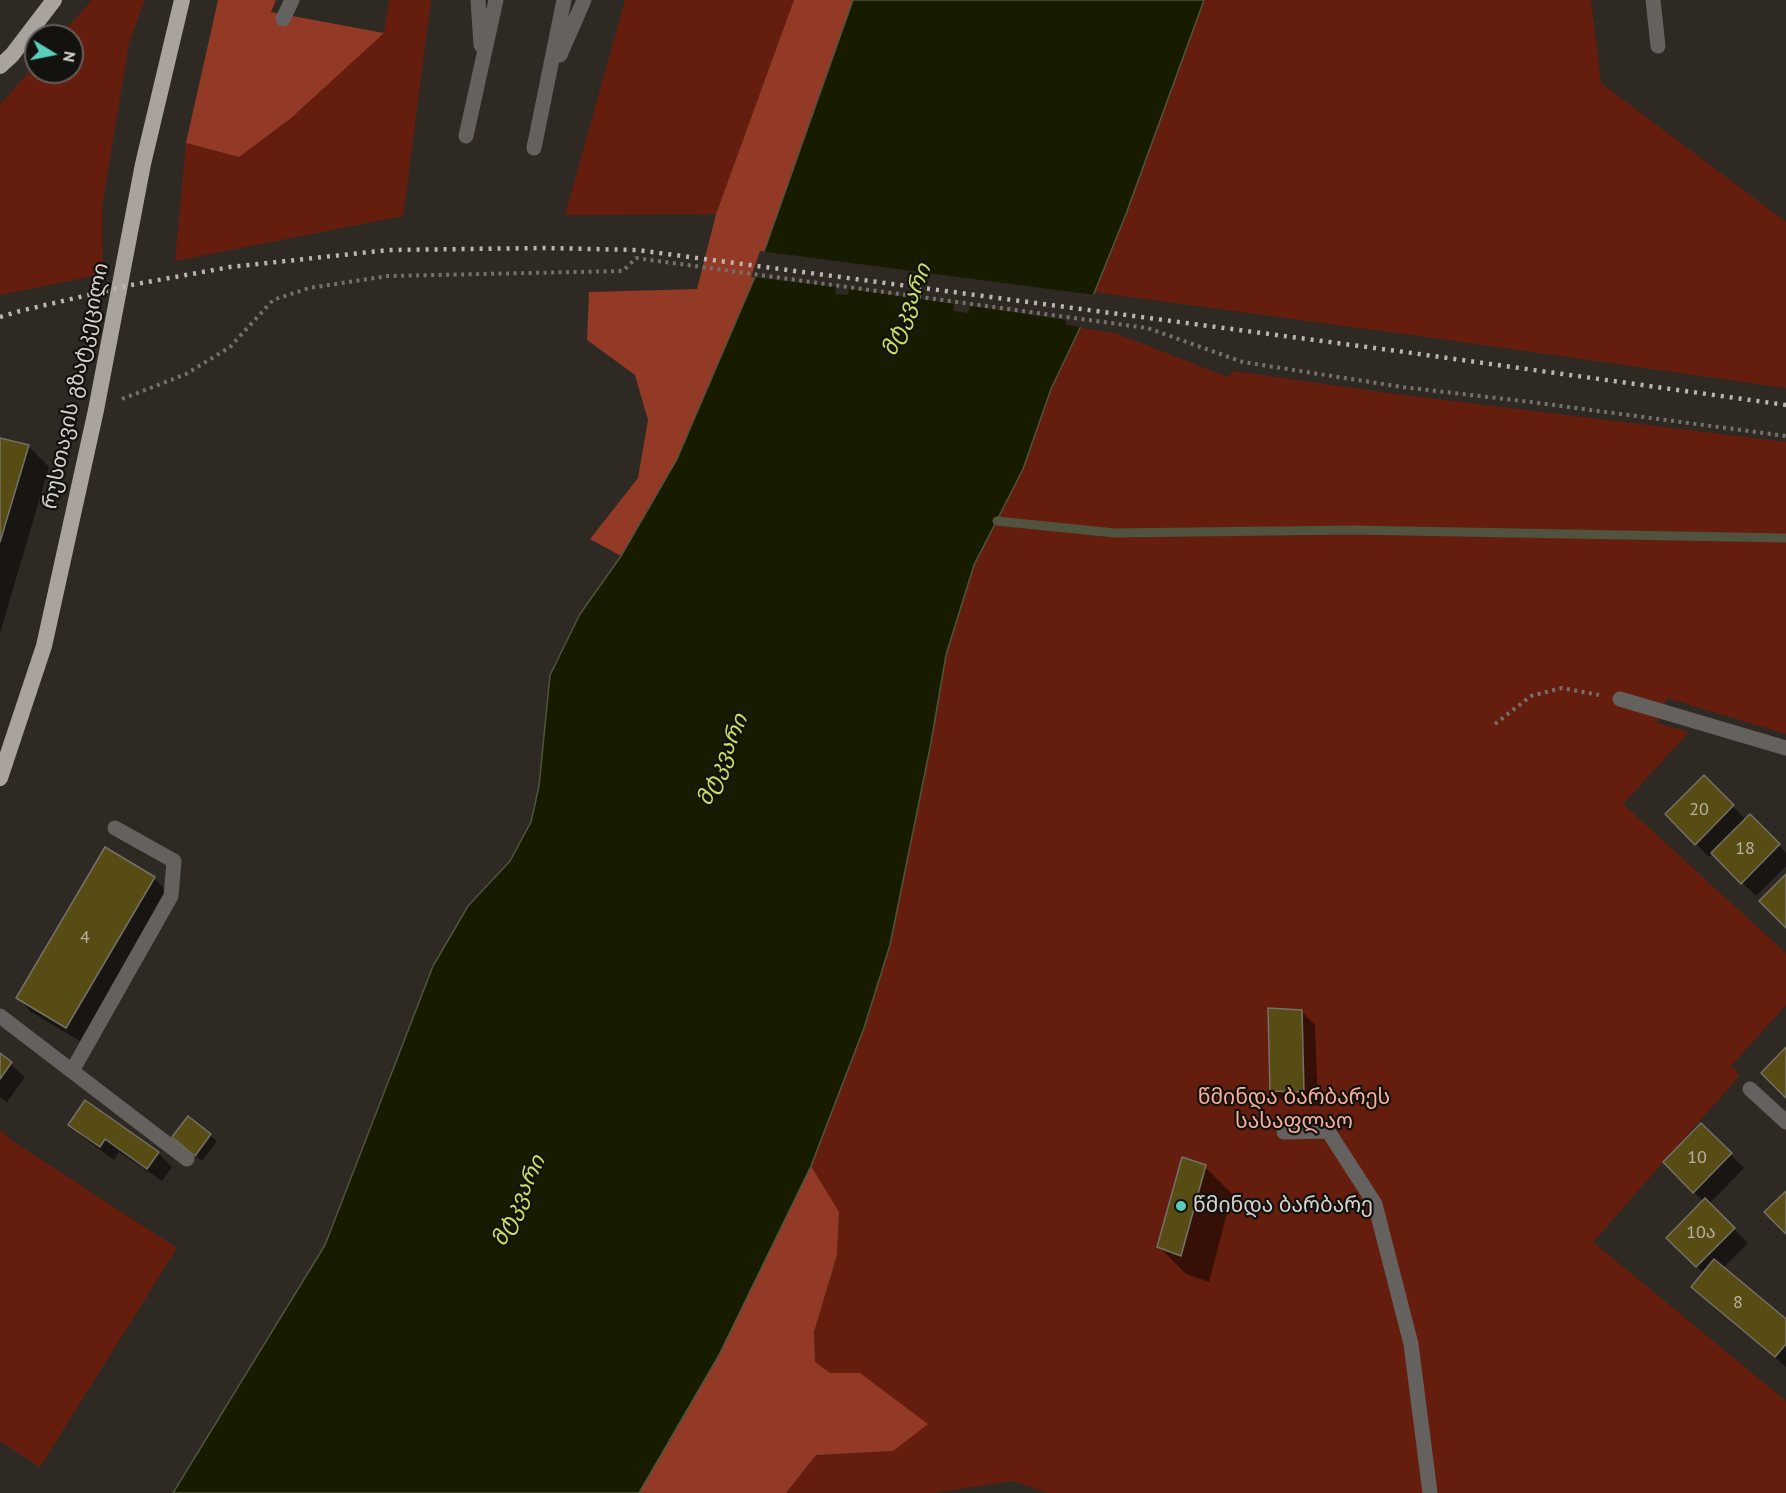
<!DOCTYPE html>
<meta charset="utf-8">
<style>
body{margin:0}
#map{position:relative;width:1786px;height:1493px;overflow:hidden;background:#2e2923;font-family:"PT Sans",sans-serif}
canvas{display:block}
.north{position:absolute;left:24px;top:24px;width:60px;height:60px;box-sizing:border-box;background:#14120f;border:2px solid #625f5c;border-radius:50%;rotate:100deg;font-size:16px;font-weight:700;line-height:24px;text-align:center;color:#d6d3cf}
.north::after{content:'';display:block;margin:auto;width:21px;height:27px;background:#5bcebb;clip-path:polygon(50% 0,100% 100%,50% 72%,0 100%)}
</style>
<div id="map">
<canvas width="1786" height="1493"></canvas>
<div class="north">N</div>
</div>
<script>
const g = document.querySelector('canvas').getContext('2d');
g.lineJoin = 'round';
function paint(path, color) {
  g.fillStyle = color;
  g.fill(path, 'evenodd');
}
function toPath(rows) {
  const path = new Path2D();
  for (const r of rows) {
    path.moveTo(r[0], r[1]);
    for (let i = 2; i < r.length; i += 2) path.lineTo(r[i], r[i + 1]);
  }
  return path;
}
function stroke(path, color, width, dash) {
  g.strokeStyle = color;
  g.lineWidth = width;
  g.lineCap = dash ? 'butt' : 'round';
  g.setLineDash(dash || []);
  g.stroke(path);
}
function drawText(font, color, halo, rows, align = 'center') {
  g.font = font + ' "PT Sans","Noto Sans Georgian",sans-serif';
  g.lineWidth = 4.5;
  g.setLineDash([]);
  g.textBaseline = 'middle';
  g.strokeStyle = halo;
  g.fillStyle = color;
  for (const [text, x, y, turn = 0] of rows) {
    g.save();
    g.translate(x, y);
    g.rotate((+turn || 0) * Math.PI / 180);
    g.textAlign = isNaN(turn) ? turn : align;
    if (halo) g.strokeText(text, 0, 0);
    g.fillText(text, 0, 0);
    g.restore();
  }
}
paint(toPath([
 [92,0,145,0,129,43,102,206,103,274,0,295,0,105,36,64,36,72,72,72,72,36,60,36],
 [389,0,431,0,403,216,175,261,186,143,239,157,384,33],
 [625,0,794,0,716,214,565,215],
 [1204,0,1591,0,1601,83,1786,222,1786,388,1426,337,1093,292,1126,214],
 [1080,328,1115,333,1228,377,1233,371,1396,394,1786,442,1786,734,1667,698,1657,723,1689,732,1623,804,1786,953,1786,1005,1731,1066,1740,1075,1593,1242,1786,1401,1786,1493,1048,1493,1013,1481,933,1493,786,1493,816,1455,893,1451,860,1373,829,1373,815,1362,814,1332,837,1255,839,1213,811,1166,864,1028,890,945,931,743,946,655,974,565,1023,469,1051,389],
 [0,1129,11,1140,177,1248,40,1467,0,1441]
]), '#651e0d');
paint(toPath([
 [218,0,276,0,271,12,384,33,291,118,239,157,186,143],
 [794,0,853,0,755,277,677,459,621,556,590,539,638,478,648,420,635,375,587,340,589,292,697,289,716,214],
 [811,1166,839,1212,837,1255,814,1332,815,1362,830,1373,860,1373,928,1424,893,1451,816,1455,786,1493,639,1493,719,1355]
]), '#923a26');
const water = toPath([
 [853,0,1204,0,1126,214,1080,328,1051,389,1023,469,974,565,946,655,931,743,890,945,864,1028,811,1166,719,1355,639,1493,173,1493,325,1245,433,966,468,906,510,861,531,822,539,786,550,675,580,614,621,556,677,459,755,277,853,0]
]);
paint(water, '#171c00');
stroke(water, '#50533e', 1.5);
paint(toPath([
 [760,251,1095,295,1085,324,1083,324,1082,327,1066,325,1065,320,970,306,968,313,953,311,954,304,849,289,848,295,835,294,836,287,751,277]
]), '#2e2923');
paint(toPath([
 [0,439,28,446,49,467,0,633],
 [1704,777,1746,820,1750,816,1786,853,1786,866,1756,896,1713,854,1709,857,1667,814],
 [154,878,168,892,80,1041,31,1012,18,998],
 [1301,1011,1315,1025,1318,1106,1286,1104,1272,1090],
 [0,1055,25,1077,7,1102,0,1097],
 [188,1118,217,1141,202,1161,180,1144],
 [70,1124,158,1153,172,1167,162,1181,119,1152,114,1160,84,1138],
 [1701,1125,1744,1168,1709,1204,1748,1243,1723,1268,1786,1321,1786,1367,1693,1287,1704,1273,1668,1238,1704,1202,1665,1162],
 [1205,1167,1232,1194,1209,1282,1186,1274,1159,1247]
]), '#0007');
stroke(toPath([
 [997,521,1115,533,1353,530,1786,538]
]), '#50533e', 9);
const building = toPath([
 [0,438,29,445,0,542,0,438],
 [1704,775,1734,805,1695,845,1665,814,1704,775],
 [1750,814,1780,844,1741,884,1711,853,1750,814],
 [105,847,155,877,66,1028,16,998,105,847],
 [1786,874,1786,928,1759,901,1786,874],
 [1268,1008,1302,1010,1304,1092,1270,1091,1268,1008],
 [1786,1047,1786,1098,1761,1073,1786,1047],
 [0,1053,12,1062,0,1079,0,1053],
 [85,1100,159,1152,147,1169,105,1139,100,1147,68,1125,85,1100],
 [188,1116,211,1134,195,1156,172,1137,188,1116],
 [1701,1123,1732,1153,1693,1193,1663,1162,1701,1123],
 [1182,1157,1206,1165,1181,1256,1157,1247,1182,1157],
 [1786,1191,1786,1234,1764,1212,1786,1191],
 [1705,1198,1735,1228,1696,1267,1666,1238,1705,1198],
 [1714,1259,1786,1319,1786,1344,1775,1357,1691,1287,1714,1259]
]);
paint(building, '#584c15');
stroke(building, '#737168', 1.5);
stroke(toPath([
 [122,399,186,374,230,347,273,300,309,288,388,276,623,271,636,258,1147,328,1243,362,1402,387,1531,402,1786,436],
 [1495,724,1531,696,1562,688,1599,695]
]), '#74706b', 4, [3, 4.5]);
stroke(toPath([
 [478,0,481,45],
 [1653,0,1658,46],
 [283,19,292,0],
 [560,55,584,0],
 [466,136,496,0],
 [534,148,564,0],
 [0,1016,187,1159],
 [72,1071,171,896,174,861,115,828],
 [1284,1132,1328,1131,1375,1204,1411,1344,1430,1493]
]), '#64615e', 15);
stroke(toPath([
 [1620,699,1786,748],
 [1750,1089,1786,1122]
]), '#64615e', 15);
stroke(toPath([
 [0,66,12,55,54,0],
 [0,778,44,646,96,410,143,164,182,0]
]), '#aaa29c', 16);
stroke(toPath([
 [0,317,20,311,131,285,230,267,389,250,545,248,637,250,1397,351,1786,405]
]), '#bab6b2', 4.5, [3, 6]);
for (const [x, y, r, color] of [
 [1181,1206,6,"#5bcebb"]
]) {
  const dot = new Path2D();
  dot.arc(x, y, r, 0, 2 * Math.PI);
  g.fillStyle = color;
  g.fill(dot);
  stroke(dot, '#14120f', 2);
}
drawText('18px', '#b6b1a0', null, [
 ["20",1699,810],
 ["18",1745,849],
 ["4",85,938],
 ["10",1697,1158],
 ["10ა",1701,1233],
 ["8",1738,1303]
]);
drawText('21px', '#d6d3cf', '#14120f', [
 ["რუსთავის გზატკეცილი",76,386,-78]
]);
drawText('21px', '#f8ae9b', '#14120f', [
 ["წმინდა ბარბარეს",1294,1098],
 ["სასაფლაო",1294,1122]
]);
drawText('21px', '#d6d3cf', '#14120f', [
 ["წმინდა ბარბარე",1193,1206]
], 'left');
drawText('italic 22px', '#cbe163', '#14120f', [
 ["მტკვარი",907,310,-68],
 ["მტკვარი",723,760,-67],
 ["მტკვარი",519,1201,-65]
]);
</script>
